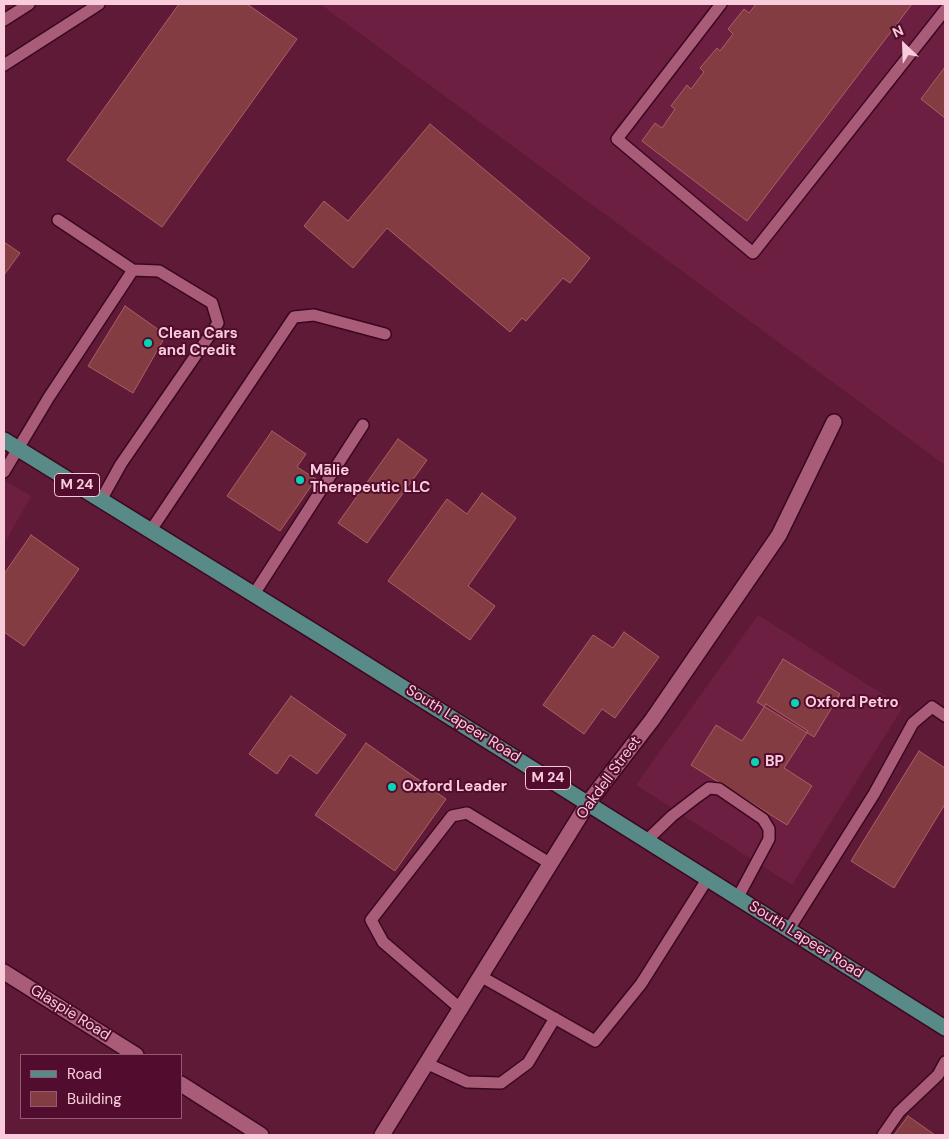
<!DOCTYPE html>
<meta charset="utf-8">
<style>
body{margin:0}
#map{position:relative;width:949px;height:1139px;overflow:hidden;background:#5f1a38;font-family:"DM Sans",sans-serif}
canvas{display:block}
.frame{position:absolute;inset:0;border:5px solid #f8ccda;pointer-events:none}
.legend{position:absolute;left:20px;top:1054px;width:162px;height:65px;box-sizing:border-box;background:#520d2e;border:1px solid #945973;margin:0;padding:6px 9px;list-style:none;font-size:15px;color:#f8ccda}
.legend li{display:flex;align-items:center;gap:10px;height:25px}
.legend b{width:25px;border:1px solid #945973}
.north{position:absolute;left:879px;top:20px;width:50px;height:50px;-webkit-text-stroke:4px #520d2e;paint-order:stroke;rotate:336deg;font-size:14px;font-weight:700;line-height:20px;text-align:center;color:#f8ccda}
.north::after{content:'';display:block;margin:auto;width:18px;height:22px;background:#f8ccda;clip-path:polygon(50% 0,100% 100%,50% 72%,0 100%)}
</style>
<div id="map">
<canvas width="949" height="1139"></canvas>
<div class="frame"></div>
<ul class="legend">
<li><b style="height:6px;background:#588a87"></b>Road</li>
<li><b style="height:14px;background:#833d42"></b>Building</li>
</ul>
<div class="north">N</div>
</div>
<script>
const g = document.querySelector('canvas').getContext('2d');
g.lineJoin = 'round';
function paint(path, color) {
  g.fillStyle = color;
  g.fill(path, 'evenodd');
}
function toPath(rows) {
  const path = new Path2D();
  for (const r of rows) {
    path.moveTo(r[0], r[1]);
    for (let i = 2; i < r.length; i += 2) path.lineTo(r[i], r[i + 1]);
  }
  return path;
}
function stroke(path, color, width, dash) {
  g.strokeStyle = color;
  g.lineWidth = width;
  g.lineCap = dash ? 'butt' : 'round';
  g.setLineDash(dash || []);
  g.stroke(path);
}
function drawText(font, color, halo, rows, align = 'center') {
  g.font = font + ' "DM Sans",sans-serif';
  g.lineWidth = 4;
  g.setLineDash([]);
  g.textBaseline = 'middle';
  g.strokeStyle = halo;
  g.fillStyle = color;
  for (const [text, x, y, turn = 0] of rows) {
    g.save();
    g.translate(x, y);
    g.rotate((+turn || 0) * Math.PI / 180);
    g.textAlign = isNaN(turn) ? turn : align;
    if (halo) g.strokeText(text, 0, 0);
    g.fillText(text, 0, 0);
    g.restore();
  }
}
paint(toPath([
 [320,4,945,4,945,465],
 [4,480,31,496,4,544],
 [758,615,903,707,792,885,636,785]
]), '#6d1f42');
const building = toPath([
 [179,4,247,4,297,39,162,227,67,160,179,4],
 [756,4,912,4,747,221,642,141,655,123,662,128,675,109,671,106,687,85,691,89,704,72,700,68,717,48,720,51,733,34,728,29,744,9,749,13,756,4],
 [945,67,945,118,921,99,945,67],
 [430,124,590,258,570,283,563,278,526,321,522,318,510,332,387,228,353,268,304,226,324,201,348,221,430,124],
 [4,242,20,253,4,275,4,242],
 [125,306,166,335,133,393,88,366,125,306],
 [272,431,306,454,297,467,316,479,280,531,227,496,272,431],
 [398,439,427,460,367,543,338,523,398,439],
 [482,493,516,518,468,586,495,606,470,640,388,581,447,499,467,514,482,493],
 [31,535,79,569,24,646,4,632,4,574,31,535],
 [624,632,659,657,615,718,602,709,584,734,543,705,593,635,613,648,624,632],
 [783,659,840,694,814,737,757,702,783,659],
 [291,696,346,735,317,774,290,755,277,774,249,754,291,696],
 [766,704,808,731,784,768,812,786,787,825,691,765,716,725,742,741,766,704],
 [366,743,446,799,395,871,315,815,366,743],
 [919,751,945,768,945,804,894,888,851,861,919,751],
 [908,1116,935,1135,894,1135,908,1116]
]);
paint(building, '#833d42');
stroke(building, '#ae5e63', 1);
const lane = toPath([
 [721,4,617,139,753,253,945,10],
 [4,20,29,4],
 [4,65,99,4],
 [58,220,133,270],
 [4,472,49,397,133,270,159,271,212,303,218,323,121,464,101,500],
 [151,530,294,317,314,315,385,334],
 [254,594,363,425],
 [647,840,672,816,698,796,709,788,719,789,763,819,769,829,769,839,738,897],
 [789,929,874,794,913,723,932,707,945,716],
 [482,977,595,1041,641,984,708,878],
 [462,1010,383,942,371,920,452,816,467,813,551,864],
 [428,1064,467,1082,501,1083,528,1063,555,1018],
 [883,1135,899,1112,938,1075,945,1062]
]);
const street = toPath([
 [4,972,136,1055],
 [181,1084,261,1135],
 [382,1135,588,803,652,720,779,535,834,422]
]);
const primary = toPath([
 [4,440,321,636,945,1028]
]);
stroke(lane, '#3b071f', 14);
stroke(street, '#3b071f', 18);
stroke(primary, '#3b071f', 18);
stroke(lane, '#a85c78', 11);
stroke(street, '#a85c78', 15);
stroke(primary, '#588a87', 15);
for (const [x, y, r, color] of [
 [148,343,5,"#05d5b6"],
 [300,480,5,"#05d5b6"],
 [795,703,5,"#05d5b6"],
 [755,762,5,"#05d5b6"],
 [392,787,5,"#05d5b6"]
]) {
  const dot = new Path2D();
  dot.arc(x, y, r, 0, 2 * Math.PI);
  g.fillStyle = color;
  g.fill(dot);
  stroke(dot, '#520d2e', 2);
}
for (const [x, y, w] of [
 [77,485,45],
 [548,778,45]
]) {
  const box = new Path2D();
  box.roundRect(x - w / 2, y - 11.5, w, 23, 4);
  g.fillStyle = '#520d2e';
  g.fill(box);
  stroke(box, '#f8ccda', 1);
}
drawText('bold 14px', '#f8ccda', null, [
 ["M 24",77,485],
 ["M 24",548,778]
]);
drawText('bold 15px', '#f8ccda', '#520d2e', [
 ["Clean Cars",158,334],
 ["and Credit",158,351],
 ["Mālie",310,471],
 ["Therapeutic LLC",310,488],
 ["Oxford Petro",805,703],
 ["BP",765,762],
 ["Oxford Leader",402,787]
], 'left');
drawText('15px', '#f8ccda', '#520d2e', [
 ["South Lapeer Road",463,724,32],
 ["Oakdell Street",609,778,-54],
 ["South Lapeer Road",806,940,32],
 ["Glaspie Road",70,1013,32]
]);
</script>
